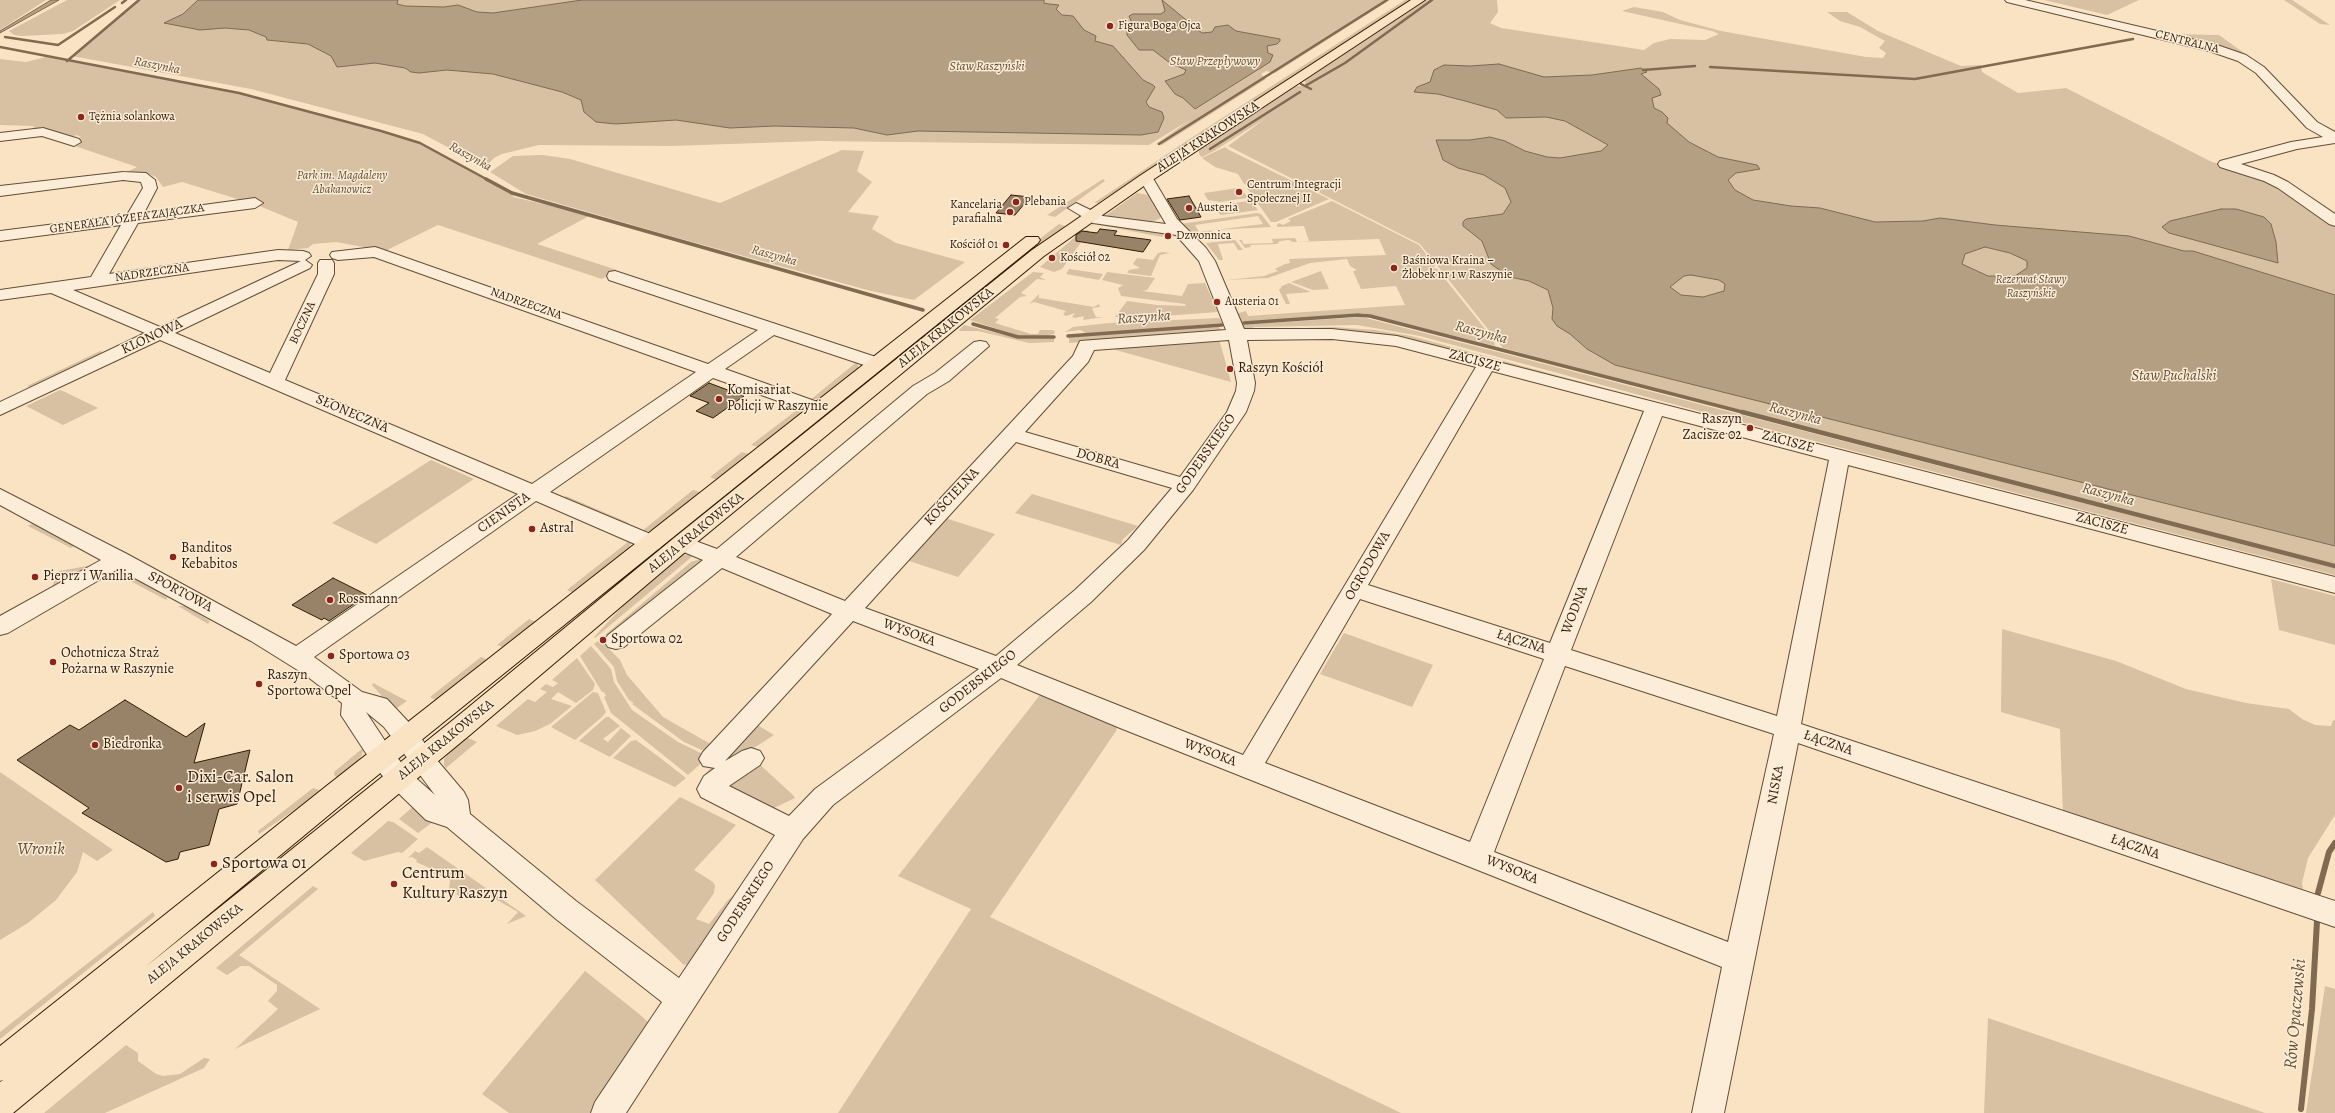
<!DOCTYPE html>
<meta charset="utf-8">
<style>
body{margin:0}
canvas{display:block;background:#f9e3c2}
</style>
<canvas width="2335" height="1113"></canvas>
<script>
const g = document.querySelector('canvas').getContext('2d');
g.lineJoin = 'round';
function paint(path, color) {
  g.fillStyle = color;
  g.fill(path, 'evenodd');
}
function toPath(rows) {
  const path = new Path2D();
  for (const r of rows) {
    path.moveTo(r[0], r[1]);
    for (let i = 2; i < r.length; i += 2) path.lineTo(r[i], r[i + 1]);
  }
  return path;
}
function stroke(path, color, width, dash) {
  g.strokeStyle = color;
  g.lineWidth = width;
  g.lineCap = dash ? 'butt' : 'round';
  g.setLineDash(dash || []);
  g.stroke(path);
}
function drawText(font, color, halo, rows, align = 'center') {
  g.font = font + ' Alegreya,serif';
  g.lineWidth = 3;
  g.setLineDash([]);
  g.textBaseline = 'middle';
  g.strokeStyle = halo;
  g.fillStyle = color;
  for (const [text, x, y, turn = 0] of rows) {
    g.save();
    g.translate(x, y);
    g.rotate((+turn || 0) * Math.PI / 180);
    g.textAlign = isNaN(turn) ? turn : align;
    if (halo) g.strokeText(text, 0, 0);
    g.fillText(text, 0, 0);
    g.restore();
  }
}
paint(toPath([
 [0,0,46,0,0,30],
 [67,0,120,0,73,31,63,34,22,36,14,35,9,31],
 [138,0,1390,0,1275,73,1266,71,1261,74,1266,79,1162,145,1156,144,1191,119,1149,145,818,141,671,146,539,145,502,154,494,158,485,167,423,134,251,89,72,56],
 [1405,0,1411,0,1098,203,1094,203,1188,140],
 [1427,0,1497,0,1498,12,1490,23,1501,28,1644,50,1654,43,1670,39,1705,40,1719,34,1712,31,1622,11,1634,7,1663,12,1680,20,1721,31,1866,57,1883,58,1886,53,1879,48,1885,41,1860,27,1840,21,1827,12,1847,12,1878,31,1961,66,1981,65,1982,72,2018,93,2066,88,2212,162,2262,175,2335,225,2335,564,1995,478,1503,348,1420,244,1228,146,1266,118,1214,151,1202,157,1199,154,1199,150,1205,145,1297,86,1304,86,1308,89,1309,88,1305,84,1305,80],
 [2044,0,2139,0,2107,15],
 [2284,0,2292,0,2330,25,2320,24],
 [2171,34,2219,35,2244,53,2239,53],
 [46,57,237,93,420,143,512,193,513,197,591,215,537,244,617,270,602,279,438,225,385,251,336,242,313,244,308,248,288,250,298,222,257,205,182,182,163,187,156,177,147,173,129,171,137,167,69,144,81,137,77,135,70,137,36,131,33,126,0,125,0,59,26,62],
 [1225,147,1229,150,1329,199,1276,222,1271,222,1257,202,1259,200,1253,196,1247,188,1248,185,1244,184,1238,174,1215,167,1202,158],
 [842,150,864,151,857,171,872,182,848,212,879,216,872,229,896,243,965,262,914,300,871,291,671,236,526,194,490,172,513,156,543,155,570,159,720,203],
 [1103,179,1105,181,1055,217,1047,215],
 [1238,188,1242,189,1247,197,1246,198,1220,202,1208,200,1204,193],
 [1137,193,1148,195,1161,217,1159,219,1149,223,1105,216],
 [1248,201,1252,202,1258,210,1221,215,1214,209,1222,205],
 [1332,201,1419,245,1430,259,1425,261,1432,262,1435,266,1433,268,1437,269,1494,340,1495,346,1363,313,1238,323,1235,314,1246,311,1248,316,1405,305,1396,286,1361,289,1353,271,1357,270,1350,266,1347,259,1310,263,1268,278,1226,280,1264,276,1278,271,1275,269,1285,264,1290,263,1289,259,1386,255,1379,239,1293,242,1289,240,1280,241,1277,244,1250,245,1251,247,1245,248,1239,240,1242,240,1243,244,1273,243,1272,239,1295,238,1297,242,1309,241,1304,226,1277,227,1277,225,1279,223,1283,225,1291,221,1288,219],
 [1257,213,1261,214,1271,227,1213,230,1206,237,1201,238,1197,235,1192,235,1180,224],
 [1258,216,1263,224,1199,232,1195,225],
 [1096,223,1165,233,1162,237,1094,224,1089,228,1093,224],
 [1059,224,1065,226,617,586,614,583,1003,267],
 [1087,230,1089,231,1077,248,1062,269,1054,272,1040,267,1082,231],
 [1235,240,1243,250,1238,250,1234,243,1218,244,1223,260,1219,260,1206,243],
 [1163,252,1170,253,1160,255,1151,276,1127,273,1129,270,1140,268,1133,264,1137,258,1153,260,1158,253],
 [1069,269,1103,274,1099,280,1066,274],
 [1321,271,1329,289,1313,290,1291,282],
 [1033,272,1044,273,1040,277,1046,280,1037,279,1021,293,1027,296,1020,297,995,318,999,319,995,323,1031,334,1038,334,1040,330,1052,330,1055,331,1054,334,1039,337,1019,336,970,320],
 [1107,272,1155,278,1147,290,1142,291,1182,296,1188,284,1205,283,1218,312,1137,318,1115,317,1127,301,1157,305,1186,306,1185,304,1121,296,1118,288,1123,285,1102,280],
 [1289,283,1311,292,1286,294,1290,304,1286,304,1279,290,1282,286],
 [1039,294,1039,298,1094,307,1099,304,1100,307,1092,308,1093,311,1096,317,1104,317,1083,320,1084,316,1075,318,1072,317,1075,313,1066,316,1063,314,1066,311,1034,302,1029,304],
 [1362,317,2335,568,2335,575,1710,414,1420,336,1357,325,1253,327,1254,330,1244,331,1238,325],
 [1219,318,1223,323,1088,334,1080,330,1065,332,1073,327,1109,323],
 [964,325,1020,339,1054,338,1054,342,1029,343,978,331,960,331,959,330],
 [1218,326,1222,331,1069,343,1069,337],
 [1333,327,1375,330,1411,336,1708,416,1381,335,1276,329],
 [1219,339,1231,382,1105,347],
 [100,351,103,352,30,387,27,386],
 [858,361,858,368,820,398,810,400],
 [60,390,65,392,98,408,63,425,26,406],
 [802,406,805,412,759,447,751,445],
 [742,452,749,454,717,480,710,477],
 [431,460,474,479,376,544,332,523],
 [693,490,700,492,653,531,642,531],
 [1032,494,1138,526,1123,539,1121,545,1015,513],
 [566,496,629,523,626,525,563,499],
 [942,517,995,534,958,577,903,559],
 [33,523,75,545,74,546,71,548,28,526],
 [629,541,631,543,628,550,573,593,567,590],
 [695,554,595,638,594,637,625,604,680,555],
 [700,559,705,561,604,644,620,660,627,675,663,717,714,746,708,753,684,742,632,704,634,703,629,700,617,681,614,667,594,644,598,641,603,643,609,637,605,635,691,562],
 [93,565,50,591,59,571],
 [110,570,120,570,168,597,166,600],
 [2271,579,2335,596,2335,645,2279,630],
 [178,606,186,606,210,621,208,624],
 [529,619,536,622,505,648,497,645],
 [2002,629,2116,661,2186,689,2246,703,2289,709,2302,719,2315,725,2331,726,2333,720,2335,721,2335,815,2308,858,2302,883,2304,897,2063,815,2060,729,2001,712],
 [1344,633,1433,665,1412,707,1320,674],
 [591,646,611,669,614,682,632,710,678,742,705,755,707,758,688,775,611,713,604,697,606,696,604,692,602,692,580,656],
 [481,657,486,659,484,664,437,701,430,697],
 [577,658,595,684,593,690,576,703,558,692,551,699,572,706,550,724,535,731,517,735,496,726,528,699,535,702,547,692,540,689,546,684,553,687,558,683,552,680],
 [373,683,407,701,394,710,372,685],
 [593,692,598,693,606,712,603,716,575,740,551,727],
 [1040,695,1118,725,1116,731,990,917,1401,1113,838,1113,971,909,898,876],
 [606,717,609,717,620,726,603,739,608,742,621,728,631,736,610,757,579,741],
 [754,723,774,735,710,776,705,774],
 [466,737,477,742,446,768,444,765,444,759,449,753],
 [636,740,659,757,686,778,675,787,613,758,631,741],
 [364,747,362,755,355,765,339,779,334,775,334,772],
 [756,761,793,795,795,798,774,808,726,784],
 [0,772,113,850,97,861,83,852,77,872,56,900,28,923,0,940],
 [313,788,323,791,259,834,258,831],
 [680,797,736,825,694,870,713,882,715,886,714,893,696,919,709,924,728,900,733,896,737,897,690,963,684,965,595,880],
 [416,804,433,822,418,833,399,819],
 [388,821,393,822,418,839,402,853,398,852,364,861,351,853],
 [427,847,526,916,507,924,518,912,478,889,466,897,461,897,456,894,458,892,451,888,449,890,450,880,431,872,432,869,416,862,417,860,412,857,408,858,415,851,419,853],
 [313,886,318,889,239,955,320,1009,235,1049,278,1009,268,1001,277,991,277,985,249,966,241,966,227,975,216,968],
 [153,912,155,916,0,1039,0,1032],
 [585,971,638,1013,648,1022,649,1028,592,1113,509,1113,482,1094],
 [2325,986,2335,989,2335,1113,2306,1113],
 [1988,1018,2265,1113,1984,1113],
 [126,1045,138,1053,138,1061,156,1074,163,1076,180,1074,204,1058,210,1059,204,1068,105,1113,44,1113]
]), '#d7c1a2');
const water = toPath([
 [51,0,59,0,0,33,0,31,51,0],
 [198,0,398,0,397,4,405,6,444,7,458,5,477,12,493,13,582,0,1044,0,1044,3,1049,4,1059,5,1056,9,1062,15,1073,16,1084,30,1096,36,1095,41,1113,46,1143,80,1153,85,1155,87,1146,102,1149,107,1162,112,1164,118,1158,132,1141,135,918,131,887,135,854,128,775,126,730,128,676,120,616,124,596,122,584,112,581,100,562,92,493,74,447,70,419,73,411,72,405,68,375,63,337,67,331,56,308,44,267,40,266,37,249,30,225,28,200,30,164,23,183,14,198,0],
 [1162,0,1202,33,1212,32,1215,27,1228,25,1236,31,1280,39,1280,41,1277,44,1267,46,1268,53,1273,55,1270,62,1195,109,1183,98,1175,94,1165,81,1184,74,1186,70,1170,63,1153,50,1139,50,1127,35,1127,31,1134,28,1129,16,1133,14,1161,14,1165,11,1162,0],
 [1499,64,1544,77,1592,75,1641,68,1647,72,1641,74,1659,89,1661,95,1652,98,1654,108,1662,112,1668,118,1667,123,1689,142,1718,157,1757,165,1760,169,1736,173,1728,180,1735,190,1753,200,1791,206,1820,208,1875,222,1923,221,1940,218,1995,225,2129,236,2184,251,2193,251,2335,295,2335,546,1615,365,1587,349,1570,334,1557,326,1552,319,1553,308,1548,290,1529,281,1510,277,1501,271,1491,264,1482,241,1463,226,1463,222,1466,219,1503,214,1511,202,1505,188,1484,175,1458,168,1443,160,1436,140,1470,140,1490,137,1505,141,1525,151,1547,157,1560,158,1601,151,1608,145,1565,121,1546,117,1506,118,1497,110,1465,101,1438,94,1414,92,1417,87,1430,82,1434,70,1444,65,1470,66,1499,64],
 [1985,247,2010,253,2027,261,2027,268,2015,276,1988,276,1962,264,1965,254,1985,247],
 [1691,275,1719,280,1725,284,1724,291,1703,297,1681,295,1670,287,1684,276,1691,275],
 [2221,209,2236,209,2264,217,2271,224,2276,242,2278,263,2169,233,2162,227,2170,221,2221,209]
]);
paint(water, '#b59f82');
stroke(water, '#806a51', 1);
stroke(toPath([
 [122,3,126,0],
 [5,37,58,45,115,7],
 [0,47,239,93,381,131,420,143,488,180],
 [67,61,139,0],
 [1710,67,1915,79,2133,39],
 [1643,70,1695,66],
 [1301,84,1311,89],
 [1305,86,1345,63,1432,0],
 [1159,144,1387,0],
 [1210,149,1300,92]
]), '#806a51', 2.5);
stroke(toPath([
 [486,179,512,193,923,310],
 [1244,323,1358,315,1370,316,1746,413],
 [973,324,1018,337,1054,337],
 [1068,336,1222,325]
]), '#806a51', 3.5);
stroke(toPath([
 [1742,412,2335,566]
]), '#806a51', 4.5);
stroke(toPath([
 [2318,893,2329,852,2335,843],
 [2301,1109,2312,1009,2317,921]
]), '#806a51', 6);
const building = toPath([
 [1011,195,1030,197,1015,215,996,213,1011,195],
 [1189,196,1201,217,1180,220,1167,199,1189,196],
 [1100,229,1117,231,1114,235,1151,240,1143,252,1076,241,1076,235,1082,231,1097,233,1100,229],
 [709,383,744,396,713,418,696,411,709,403,690,396,709,383],
 [333,578,367,595,329,621,324,618,322,620,292,605,333,578],
 [125,700,186,737,205,723,194,763,250,750,237,804,219,809,209,845,180,852,178,859,166,862,82,813,89,808,17,760,70,725,79,730,125,700]
]);
paint(building, '#998368');
stroke(building, '#311b07', 1);
const minor = toPath([
 [2005,0,2025,0,2217,45,2246,55,2264,67,2317,122,2335,132,2335,143,2297,149,2241,164,2274,175,2288,182,2335,214,2335,226,2329,224,2278,188,2264,181,2220,167,2218,164,2220,161,2291,142,2323,137,2307,128,2256,73,2238,61,2209,51,2007,2,2005,0],
 [43,128,79,139,81,142,74,146,42,136,0,141,0,133,43,128],
 [123,172,146,173,155,180,157,188,144,213,255,198,263,203,255,208,138,223,109,274,278,250,303,251,309,253,311,256,305,260,312,265,310,268,175,333,270,373,318,274,318,263,320,260,332,260,334,263,334,274,285,380,532,484,696,372,374,257,338,260,332,258,330,255,332,252,375,247,381,249,708,364,758,330,609,280,607,276,609,272,615,271,882,359,885,363,882,367,876,368,870,367,774,335,725,369,826,405,829,409,826,413,819,415,812,413,713,378,550,492,660,538,663,543,660,548,652,550,644,548,536,501,314,657,362,692,387,699,416,730,431,753,464,792,468,800,470,814,576,901,679,978,775,835,701,797,697,789,704,776,715,768,703,766,699,759,703,752,832,614,722,568,624,647,616,649,608,647,604,641,608,635,703,560,674,548,671,543,674,538,682,536,717,549,913,386,935,373,974,342,980,341,986,342,989,346,949,381,927,394,736,557,845,601,1073,356,1080,341,1226,330,1199,261,1176,235,1093,223,1068,208,1076,203,1103,216,1166,224,1139,178,1146,174,1151,175,1177,219,1206,248,1215,261,1244,329,1332,329,1397,336,2335,577,2335,593,1848,465,1801,724,2335,901,2335,927,1798,743,1724,1113,1692,1113,1722,967,1120,728,1001,678,833,805,803,839,626,1113,591,1113,595,1102,662,1002,556,919,447,827,426,820,390,785,373,764,341,715,342,703,304,674,251,641,118,569,8,633,0,635,0,616,101,560,0,505,0,489,127,554,296,646,518,494,160,340,0,415,0,402,145,333,51,293,0,300,0,290,91,277,121,225,0,241,0,231,127,215,143,188,141,182,123,180,0,196,0,186,123,172],
 [278,260,301,261,160,327,73,290,278,260],
 [1332,339,1396,346,1476,367,1243,755,1017,665,1091,602,1144,550,1193,490,1246,412,1254,391,1255,383,1247,340,1332,339],
 [1229,340,1237,383,1236,391,1227,412,1180,477,1025,432,1088,362,1094,350,1229,340],
 [1492,371,1644,411,1550,643,1368,585,1492,371],
 [1662,416,1829,460,1777,716,1571,650,1662,416],
 [1016,442,1172,488,1128,540,1075,590,996,656,865,608,1016,442],
 [1360,599,1544,659,1470,842,1265,763,1360,599],
 [853,621,979,669,815,789,789,816,729,786,760,765,764,758,760,751,751,748,742,751,725,761,853,621],
 [1565,666,1774,734,1728,942,1494,852,1565,666],
 [366,712,384,727,435,795,408,771,391,750,366,712]
]);
const major = toPath([
 [1411,0,1425,0,1151,181,1044,256,690,548,471,734,13,1113,0,1113,0,1082,3,1080,0,1081,0,1046,329,784,1026,237,1038,237,1040,240,1038,243,347,800,144,968,453,720,674,538,1032,250,1141,175,1411,0]
]);
stroke(minor, '#634d36', 2);
stroke(major, '#311b07', 2);
paint(minor, '#fbedd7');
paint(major, '#f9e3c2');
for (const [x, y, r, color] of [
 [1110,26,4,"#8f2418"],
 [81,117,4,"#8f2418"],
 [1239,192,4,"#8f2418"],
 [1016,202,4,"#8f2418"],
 [1189,208,4,"#8f2418"],
 [1010,212,4,"#8f2418"],
 [1168,236,4,"#8f2418"],
 [1006,245,4,"#8f2418"],
 [1052,258,4,"#8f2418"],
 [1394,268,4,"#8f2418"],
 [1217,302,4,"#8f2418"],
 [1230,369,4,"#8f2418"],
 [719,399,4,"#8f2418"],
 [1750,428,4,"#8f2418"],
 [532,529,4,"#8f2418"],
 [173,557,4,"#8f2418"],
 [35,577,4,"#8f2418"],
 [330,600,4,"#8f2418"],
 [603,640,4,"#8f2418"],
 [331,656,4,"#8f2418"],
 [53,662,4,"#8f2418"],
 [259,684,4,"#8f2418"],
 [95,745,4,"#8f2418"],
 [179,788,4,"#8f2418"],
 [214,864,4,"#8f2418"],
 [394,884,4,"#8f2418"]
]) {
  const dot = new Path2D();
  dot.arc(x, y, r, 0, 2 * Math.PI);
  g.fillStyle = color;
  g.fill(dot);
  stroke(dot, '#fbedd7', 1.5);
}
drawText('12px', '#311b07', '#fbedd7', [
 ["Figura Boga Ojca",1118,26],
 ["Tężnia solankowa",89,117],
 ["Centrum Integracji",1247,185],
 ["Społecznej II",1247,199],
 ["Plebania",1024,202],
 ["Kancelaria",1002,205,"right"],
 ["parafialna",1002,219,"right"],
 ["Austeria",1197,208],
 ["Dzwonnica",1176,236],
 ["Kościół 01",998,245,"right"],
 ["Kościół 02",1060,258],
 ["Baśniowa Kraina –",1402,261],
 ["Żłobek nr 1 w Raszynie",1402,275],
 ["Austeria 01",1225,302]
], 'left');
drawText('12px', '#311b07', '#fbedd7', [
 ["CENTRALNA",2187,42,14],
 ["GENERAŁA JÓZEFA ZAJĄCZKA",127,219,-8],
 ["NADRZECZNA",152,273,-8],
 ["NADRZECZNA",526,304,19],
 ["BOCZNA",303,323,-65]
]);
drawText('italic 12px', '#634d36', '#fbedd7', [
 ["Park im. Magdaleny",342,176],
 ["Abakanowicz",342,190],
 ["Rezerwat Stawy",2031,280],
 ["Raszyńskie",2031,294]
]);
drawText('italic 13px', '#665038', '#fbedd7', [
 ["Staw Przepływowy",1215,62],
 ["Raszynka",157,66,11],
 ["Staw Raszyński",987,67],
 ["Raszynka",470,157,29],
 ["Raszynka",774,256,16]
]);
drawText('14px', '#311b07', '#fbedd7', [
 ["ALEJA KRAKOWSKA",1208,137,-33],
 ["ALEJA KRAKOWSKA",946,328,-39],
 ["KLONOWA",152,337,-25],
 ["ZACISZE",1475,361,15],
 ["SŁONECZNA",352,414,23],
 ["ZACISZE",1788,442,15],
 ["GODEBSKIEGO",1206,454,-55],
 ["DOBRA",1098,459,16],
 ["KOŚCIELNA",952,497,-47],
 ["CIENISTA",504,513,-35],
 ["ZACISZE",2102,524,15],
 ["ALEJA KRAKOWSKA",696,533,-39],
 ["OGRODOWA",1368,566,-60],
 ["SPORTOWA",180,592,28],
 ["WODNA",1575,610,-69],
 ["WYSOKA",909,633,21],
 ["ŁĄCZNA",1521,642,18],
 ["GODEBSKIEGO",978,682,-38],
 ["ALEJA KRAKOWSKA",446,740,-39],
 ["ŁĄCZNA",1828,743,19],
 ["WYSOKA",1210,753,21],
 ["NISKA",1776,785,-80],
 ["ŁĄCZNA",2135,847,19],
 ["WYSOKA",1512,870,22],
 ["GODEBSKIEGO",746,902,-57],
 ["ALEJA KRAKOWSKA",195,944,-39]
]);
drawText('14px', '#311b07', '#fbedd7', [
 ["Raszyn Kościół",1238,369],
 ["Komisariat",727,391],
 ["Policji w Raszynie",727,407],
 ["Raszyn",1742,420,"right"],
 ["Zacisze 02",1742,436,"right"],
 ["Astral",540,529],
 ["Banditos",181,549],
 ["Kebabitos",181,565],
 ["Pieprz i Wanilia",43,577],
 ["Rossmann",338,600],
 ["Sportowa 02",611,640],
 ["Ochotnicza Straż",61,654],
 ["Pożarna w Raszynie",61,670],
 ["Sportowa 03",339,656],
 ["Raszyn",267,676],
 ["Sportowa Opel",267,692],
 ["Biedronka",103,745]
], 'left');
drawText('italic 15px', '#665038', '#fbedd7', [
 ["Raszynka",1144,318,-4],
 ["Raszynka",1481,333,15],
 ["Staw Puchalski",2174,376],
 ["Raszynka",1795,414,15],
 ["Raszynka",2108,495,15]
]);
drawText('17px', '#311b07', '#fbedd7', [
 ["Dixi-Car. Salon",187,778],
 ["i serwis Opel",187,798],
 ["Sportowa 01",222,864],
 ["Centrum",402,874],
 ["Kultury Raszyn",402,894]
], 'left');
drawText('italic 17px', '#634d36', '#fbedd7', [
 ["Wronik",41,850]
]);
drawText('italic 18px', '#665038', '#fbedd7', [
 ["Rów Opaczewski",2296,1014,-85]
]);
</script>
